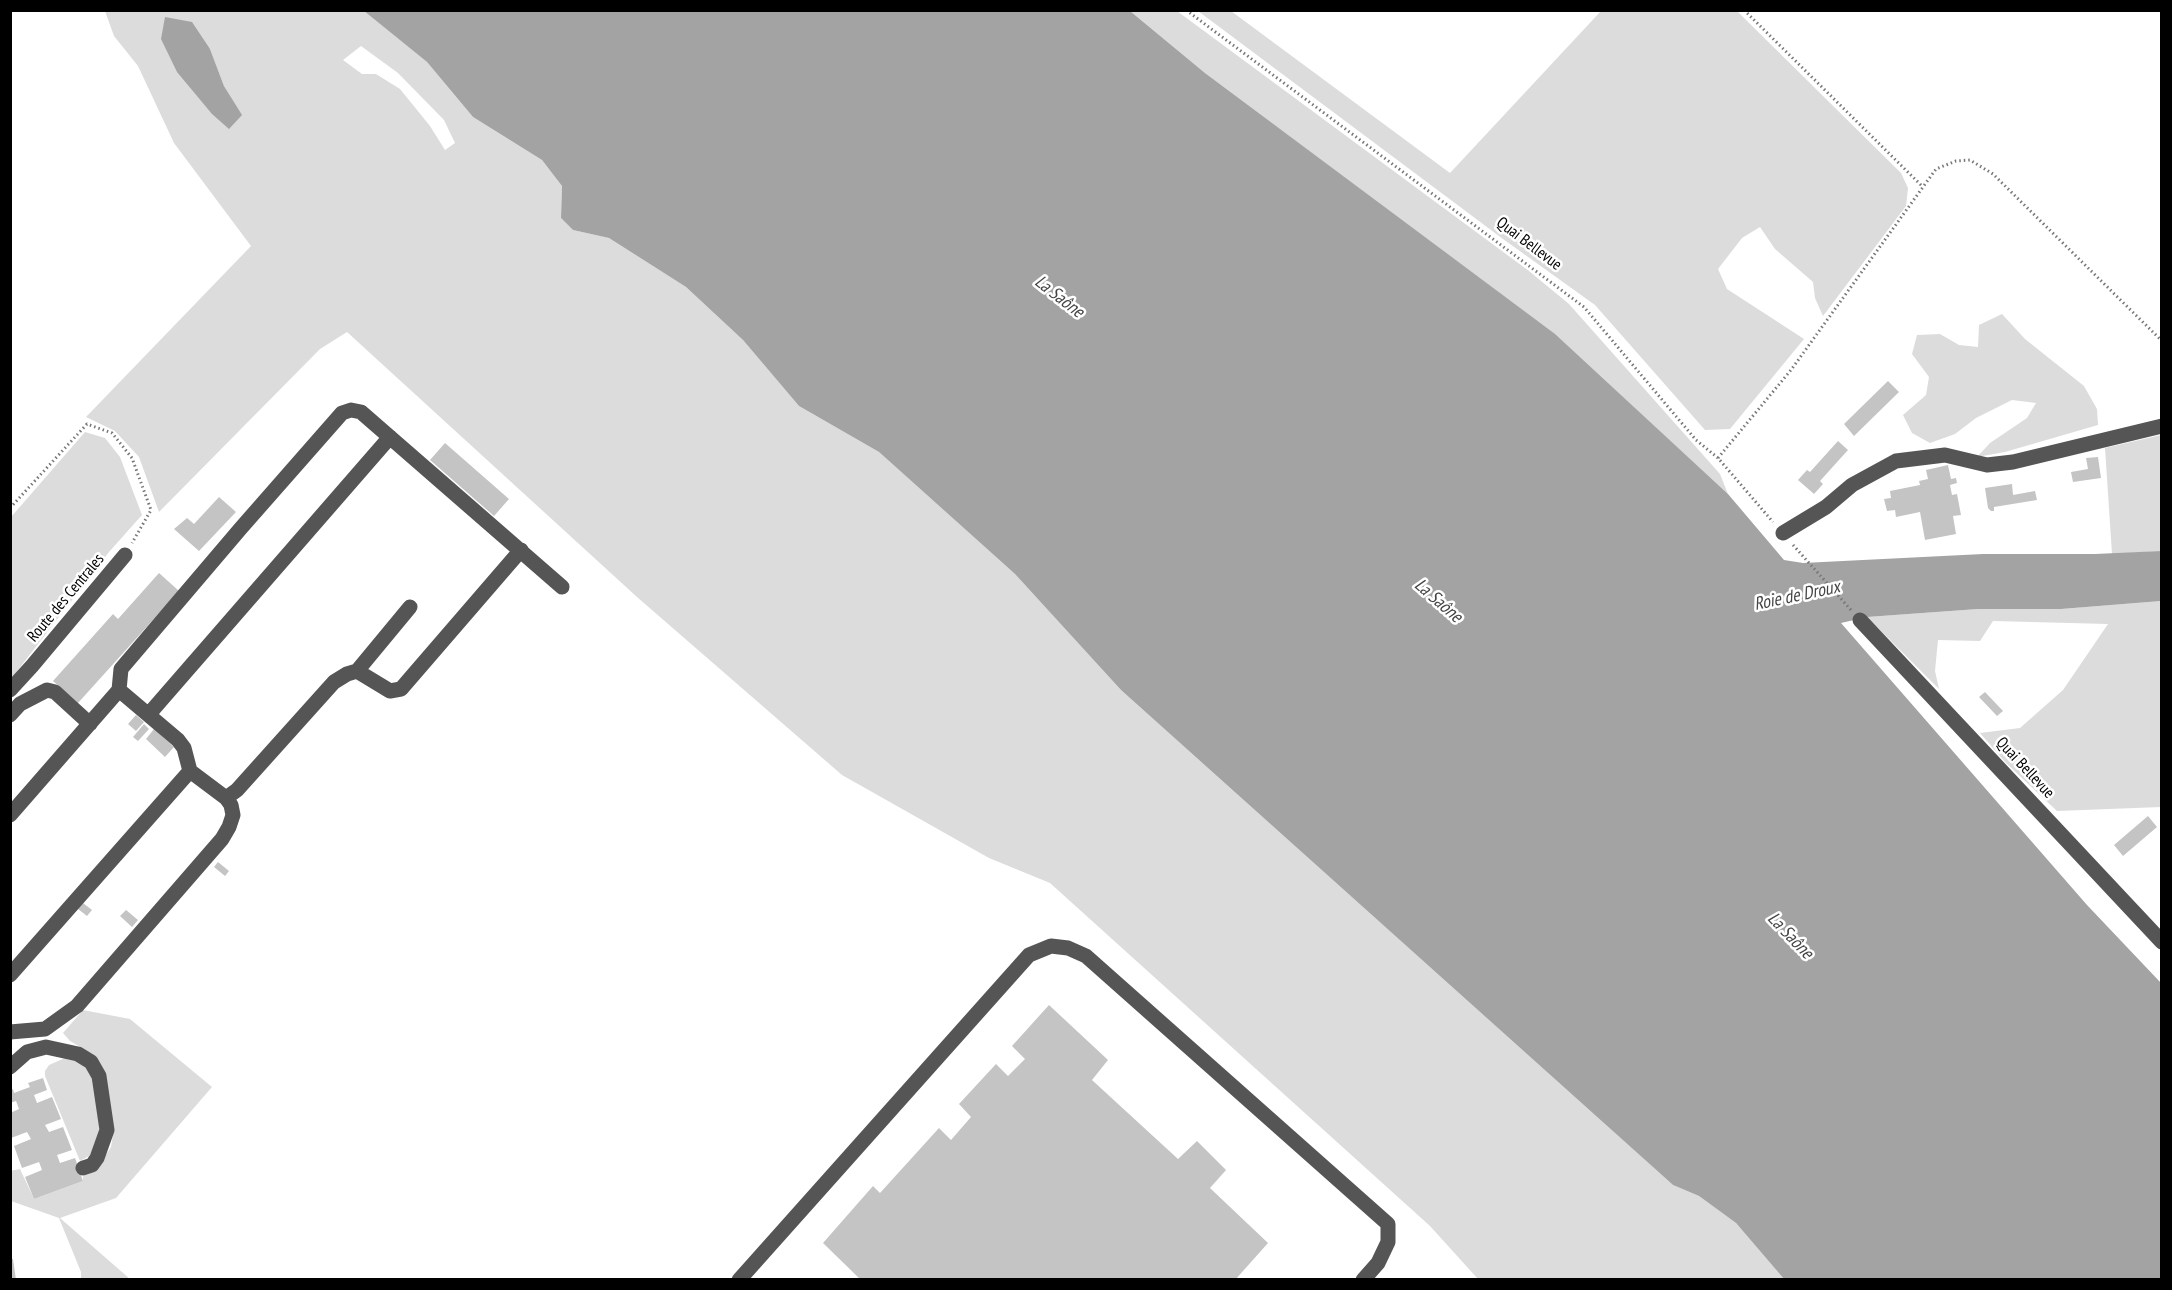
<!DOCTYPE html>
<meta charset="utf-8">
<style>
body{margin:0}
#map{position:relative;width:2172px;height:1290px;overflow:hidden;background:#fff;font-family:"PT Sans Narrow",sans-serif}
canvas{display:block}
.frame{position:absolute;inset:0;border:12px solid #000;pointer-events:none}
</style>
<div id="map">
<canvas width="2172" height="1290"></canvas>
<div class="frame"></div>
</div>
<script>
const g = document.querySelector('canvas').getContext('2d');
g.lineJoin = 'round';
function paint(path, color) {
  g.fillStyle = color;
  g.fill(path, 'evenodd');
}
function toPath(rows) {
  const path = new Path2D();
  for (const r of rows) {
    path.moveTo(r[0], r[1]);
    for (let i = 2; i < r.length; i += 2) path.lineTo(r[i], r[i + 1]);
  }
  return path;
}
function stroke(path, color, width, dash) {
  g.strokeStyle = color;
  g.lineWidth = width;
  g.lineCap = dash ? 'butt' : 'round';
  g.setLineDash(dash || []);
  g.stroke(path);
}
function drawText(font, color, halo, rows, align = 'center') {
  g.font = font + ' "PT Sans Narrow",sans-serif';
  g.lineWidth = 5;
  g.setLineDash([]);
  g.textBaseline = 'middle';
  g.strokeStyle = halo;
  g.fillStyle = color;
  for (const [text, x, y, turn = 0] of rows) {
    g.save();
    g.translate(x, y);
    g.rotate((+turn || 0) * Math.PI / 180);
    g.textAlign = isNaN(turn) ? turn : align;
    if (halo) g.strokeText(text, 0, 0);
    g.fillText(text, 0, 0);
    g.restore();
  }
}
paint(toPath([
 [105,11,364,11,427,62,473,117,542,160,562,186,561,218,573,230,609,238,686,287,743,340,799,406,879,452,1015,574,1121,690,1673,1185,1699,1196,1736,1223,1784,1279,1478,1279,1430,1226,1050,883,989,858,842,775,637,597,347,332,320,349,159,512,139,457,115,431,86,417,251,246,174,143,138,66,114,36],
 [165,18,210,49,224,86,241,115],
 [361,46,398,73,444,120,455,143,445,150,430,126,400,89,376,74,362,74,343,60],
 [1130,11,1177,11,1529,271,1569,304,1720,474,1728,494,1554,334,1205,73],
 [1198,11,1231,11,1450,173,1601,11,1737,11,1901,173,1908,188,1906,206,1823,316,1815,298,1813,282,1775,249,1760,227,1742,238,1718,269,1727,289,1804,339,1730,429,1705,430,1595,305,1503,239],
 [2002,314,2025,339,2084,386,2097,409,2098,425,2005,452,1977,457,1990,443,2027,418,2036,403,2012,400,1976,418,1955,434,1930,443,1912,433,1903,415,1926,395,1929,377,1912,354,1917,335,1940,334,1959,345,1978,347,1979,325],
 [85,432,105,438,120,457,142,515,109,552,11,679,11,517],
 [2161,435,2161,551,2112,554,2105,448],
 [2161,601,2161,807,2057,811,2006,763,1980,733,2020,728,2063,690,2108,624,1993,621,1980,641,1938,640,1935,671,1939,689,1867,617,1978,609,2061,609],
 [83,1010,130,1019,212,1087,116,1198,60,1218,130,1279,81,1279,81,1272,59,1218,11,1201,10,1171,20,1169,34,1199,83,1181,83,1176,100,1164,111,1147,114,1128,92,1054,70,1041,63,1033],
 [65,1058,74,1059,87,1066,92,1076,101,1129,98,1144,89,1156,80,1161,45,1076,45,1071,49,1065]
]), '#dcdcdc');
paint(toPath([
 [364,11,1130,11,1205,73,1555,334,1728,494,1784,560,1803,563,1983,554,2095,554,2161,551,2161,601,2061,609,1978,609,1867,617,1841,623,2087,905,2161,983,2161,1279,1784,1279,1736,1223,1699,1196,1673,1185,1121,690,1015,574,879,452,799,406,743,340,686,287,609,238,573,230,561,218,562,186,542,160,473,117,427,62],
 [165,17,192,22,210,49,224,86,242,115,229,129,212,114,177,72,161,39]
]), '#a3a3a3');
paint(toPath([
 [1888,381,1899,392,1854,436,1844,424],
 [1838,441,1848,450,1820,481,1823,484,1814,494,1798,480,1807,470,1810,472],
 [445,443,509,499,494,516,430,460],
 [2098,457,2101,478,2073,482,2071,472,2088,469,2086,458],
 [1948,465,1951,479,1956,478,1957,483,1950,485,1952,495,1957,494,1961,515,1953,516,1956,534,1925,540,1920,512,1896,517,1895,510,1887,511,1884,499,1891,498,1890,491,1920,485,1919,481,1928,479,1926,470],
 [2012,484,2013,495,2035,491,2037,500,1994,507,1994,511,1991,511,1988,508,1985,488],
 [219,497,236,512,199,551,174,529,187,518,194,524],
 [159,573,179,591,78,703,53,681,113,614,118,619],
 [1985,692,2003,711,1997,716,1979,697],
 [136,715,144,722,136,731,128,724],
 [144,724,149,729,138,741,133,737],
 [154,729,174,747,165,757,146,739],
 [2148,816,2157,827,2123,856,2114,845],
 [218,862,229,871,225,876,214,867],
 [83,903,92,910,87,916,78,909],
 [126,910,138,920,132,927,120,916],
 [1049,1005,1108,1060,1092,1080,1178,1159,1197,1141,1226,1170,1210,1188,1268,1243,1235,1280,861,1280,823,1243,873,1186,880,1193,939,1128,951,1140,971,1117,959,1104,996,1064,1008,1076,1025,1059,1012,1046],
 [43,1078,47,1090,34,1095,37,1103,52,1097,61,1119,45,1125,49,1132,63,1127,72,1150,57,1155,60,1163,75,1158,83,1181,34,1199,25,1177,42,1170,39,1162,22,1168,14,1146,31,1139,27,1132,11,1138,10,1113,19,1109,16,1101,10,1103,10,1090,13,1089,14,1093,30,1087,28,1083],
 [10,1259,13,1259,16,1280,10,1280]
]), '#c4c4c4');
stroke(toPath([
 [1186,10,1584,307,1696,440,1718,458,1773,522],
 [1744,10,1923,187],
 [1718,458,1791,370,1936,169,1956,161,1970,160,1993,174,2162,341],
 [10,508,87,424,112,433,132,458,151,510,132,543],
 [1793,545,1851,610]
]), '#777', 3, [1.5, 3]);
stroke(toPath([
 [1783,533,1826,507,1852,485,1896,461,1945,455,1987,465,2013,462,2162,426],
 [1860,620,2162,942],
 [357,671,410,607],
 [10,690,32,666,125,555],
 [149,714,390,437],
 [10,715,20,704,47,690,55,692,90,724],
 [226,798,237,790,334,682,347,674,357,671,390,691,401,689,521,550],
 [10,815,119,690,121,669,241,528,342,413,351,410,361,412,562,587],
 [10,975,190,771],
 [10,1032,45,1029,77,1006,222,839,229,827,233,815,231,805,226,798,190,771,184,748,178,740,119,690],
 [10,1067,27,1052,46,1047,78,1054,91,1062,99,1076,107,1130,97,1158,92,1165,83,1168],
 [739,1280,1029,955,1051,946,1068,948,1086,956,1388,1224,1388,1242,1378,1263,1363,1280]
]), '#555', 15);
drawText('16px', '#000', '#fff', [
 ["Quai Bellevue",1529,244,37],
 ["Route des Centrales",66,598,-50],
 ["Quai Bellevue",2025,768,47]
]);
drawText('italic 18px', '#444', '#fff', [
 ["La Saône",1059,297,38],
 ["Roie de Droux",1797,596,-12],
 ["La Saône",1438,601,41],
 ["La Saône",1790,936,46]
]);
</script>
